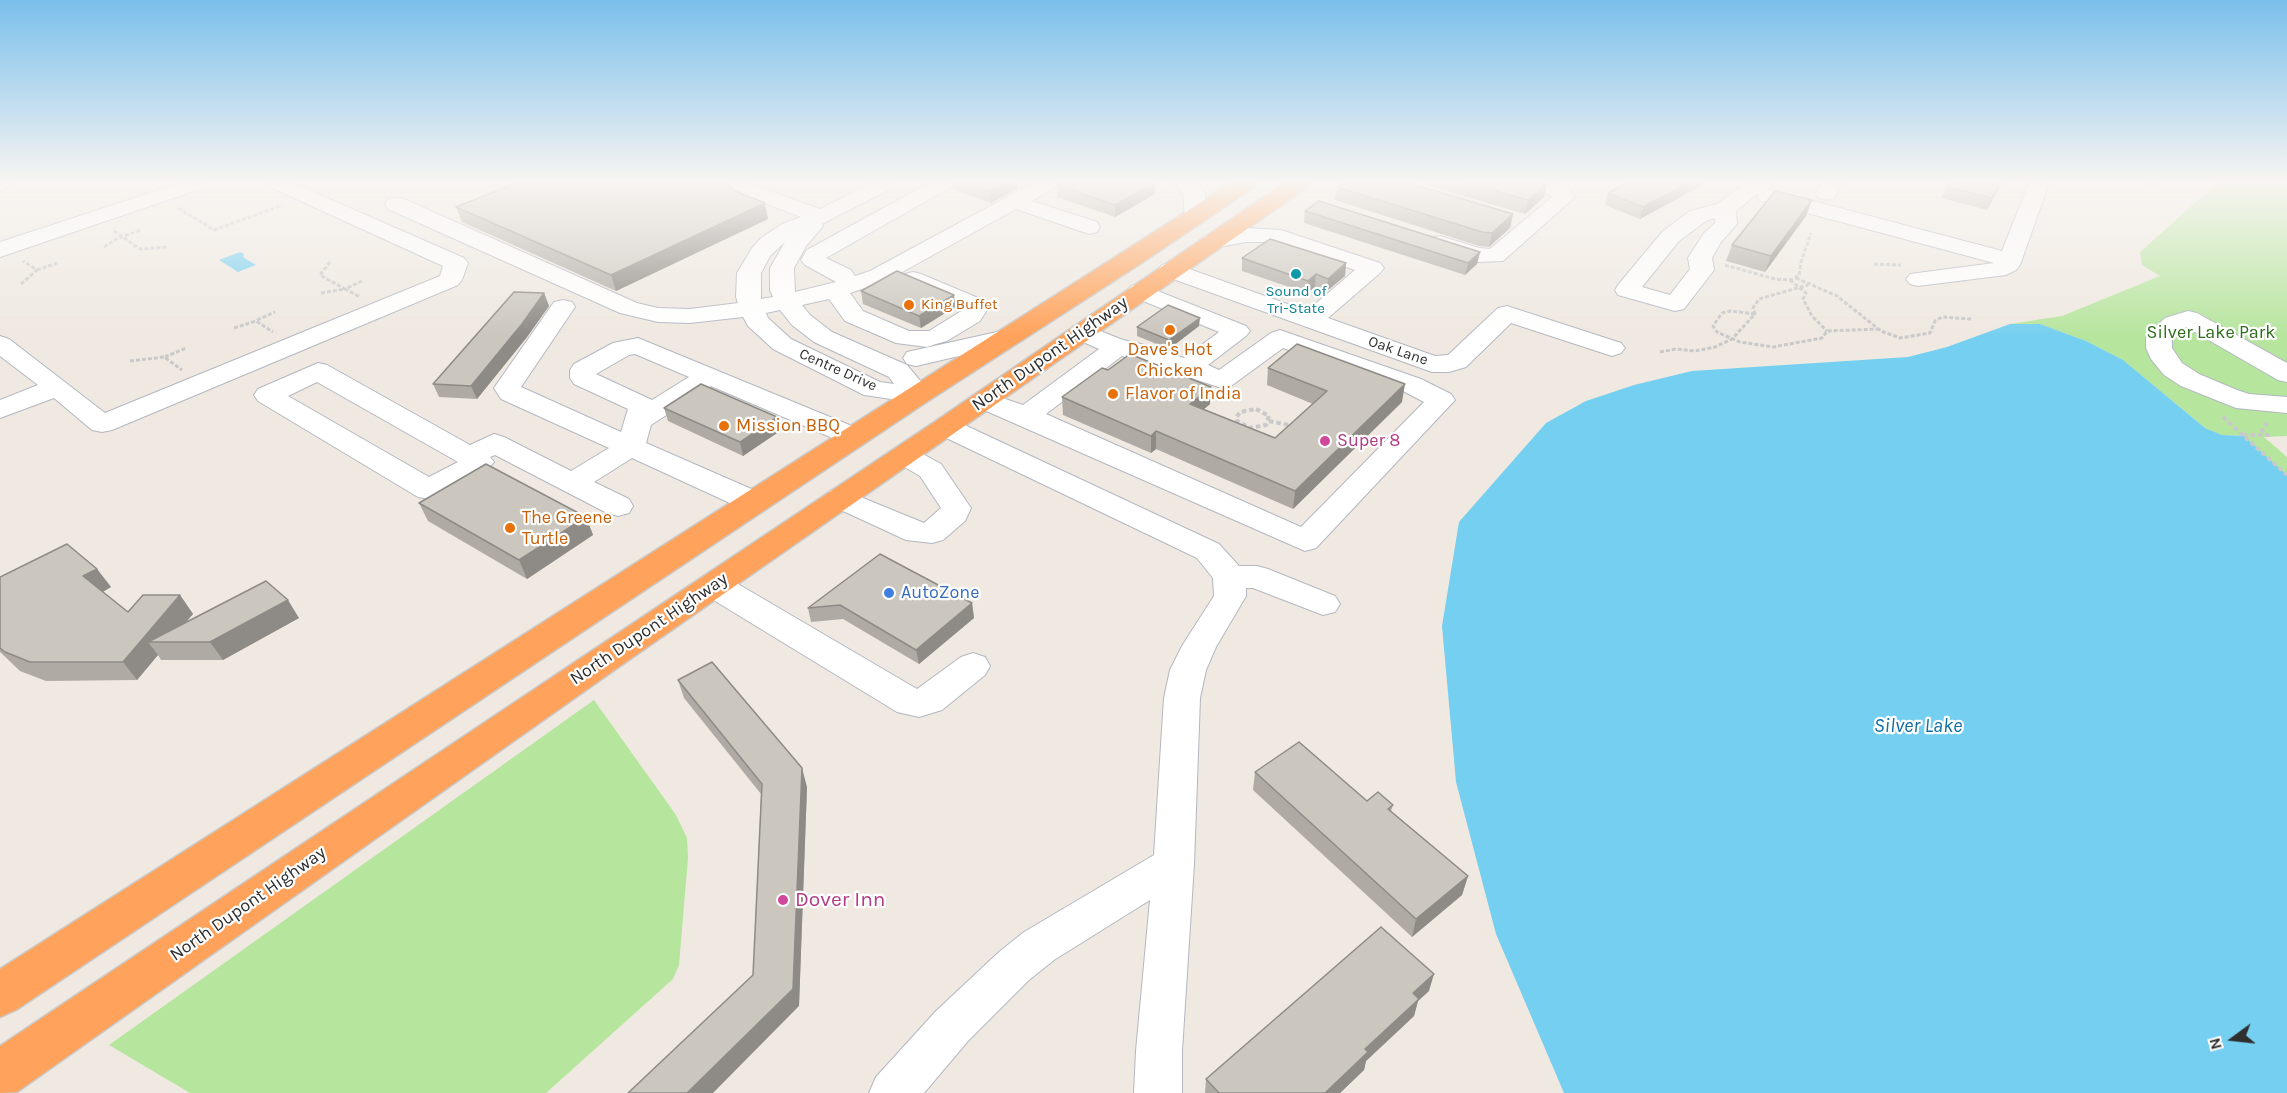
<!DOCTYPE html>
<style>
body{margin:0}
#map{position:relative;width:2287px;height:1093px;overflow:hidden;background:#efe9e1;font-family:Karla,sans-serif}
canvas{display:block}
.north{position:absolute;left:2203px;top:1009px;width:60px;height:60px;-webkit-text-stroke:4px #fff;paint-order:stroke;rotate:255deg;font-size:16px;font-weight:700;line-height:24px;text-align:center;color:#2e2e2e}
.north::after{content:'';display:block;margin:auto;width:21px;height:27px;background:#2e2e2e;clip-path:polygon(50% 0,100% 100%,50% 72%,0 100%)}
</style>
<div id="map">
<canvas width="2287" height="1093"></canvas>
<div class="north">N</div>
</div>
<script>
const g = document.querySelector('canvas').getContext('2d');
g.lineJoin = 'round';
function paint(path, color) {
  g.fillStyle = color;
  g.fill(path, 'evenodd');
}
function toPath(rows) {
  const path = new Path2D();
  for (const r of rows) {
    path.moveTo(r[0], r[1]);
    for (let i = 2; i < r.length; i += 2) path.lineTo(r[i], r[i + 1]);
  }
  return path;
}
function stroke(path, color, width, dash) {
  g.strokeStyle = color;
  g.lineWidth = width;
  g.lineCap = dash ? 'butt' : 'round';
  g.setLineDash(dash || []);
  g.stroke(path);
}
function drawText(font, color, halo, rows, align = 'center') {
  g.font = font + ' Karla,sans-serif';
  g.lineWidth = 4.5;
  g.setLineDash([]);
  g.textBaseline = 'middle';
  g.strokeStyle = halo;
  g.fillStyle = color;
  for (const [text, x, y, turn = 0] of rows) {
    g.save();
    g.translate(x, y);
    g.rotate((+turn || 0) * Math.PI / 180);
    g.textAlign = isNaN(turn) ? turn : align;
    if (halo) g.strokeText(text, 0, 0);
    g.fillText(text, 0, 0);
    g.restore();
  }
}
paint(toPath([
 [2217,183,2287,183,2287,436,2264,437,2287,457,2287,475,2244,436,2222,435,2205,428,2123,360,2086,341,2040,324,2010,324,2062,316,2160,276,2142,265,2140,252],
 [594,700,676,815,687,838,688,858,679,965,673,979,546,1093,190,1093,109,1045]
]), '#b6e59e');
paint(toPath([
 [240,252,244,254,243,257,256,265,238,272,219,260],
 [2010,324,2040,324,2086,341,2123,360,2205,428,2222,435,2244,436,2287,475,2287,1093,1564,1093,1496,934,1456,782,1442,626,1459,522,1546,423,1586,401,1634,385,1692,371,1908,357,1947,347]
]), '#75cff0');
const minor = toPath([
 [0,183,11,183,7,188,0,190,0,183],
 [180,183,209,183,206,187,0,257,0,242,180,183],
 [267,183,293,183,464,258,468,263,462,280,458,285,112,430,102,432,92,430,54,398,0,418,0,400,38,385,0,356,0,336,9,339,105,413,440,276,443,266,270,187,267,183],
 [720,183,748,183,820,209,872,183,897,183,894,187,822,224,823,226,806,246,794,268,795,292,836,282,805,265,801,260,807,250,929,183,954,183,951,187,826,258,851,270,855,276,870,271,1033,183,1058,183,1055,187,1032,201,1097,222,1100,227,1097,232,1089,234,1016,209,886,281,850,293,863,311,909,331,929,331,963,310,905,284,901,279,905,274,913,272,921,274,983,300,987,310,980,321,947,341,936,344,927,347,896,343,845,321,829,299,802,305,810,315,832,332,907,365,932,395,928,401,918,403,864,395,773,349,748,326,743,317,690,323,658,322,620,313,388,209,385,204,388,199,396,198,404,199,637,303,658,308,690,309,738,303,736,297,737,273,752,248,761,238,782,224,801,217,723,187,720,183],
 [785,242,770,268,770,290,773,297,761,299,761,273,770,256,785,242],
 [780,310,792,325,814,342,889,377,894,384,880,382,791,339,768,318,766,313,780,310],
 [1174,183,1195,183,1202,188,1205,193,1207,215,1204,220,1196,222,1188,220,1185,215,1183,194,1174,183],
 [1525,183,1557,183,1567,186,1575,197,1503,261,1477,262,1432,248,1429,243,1432,238,1440,236,1479,248,1490,249,1553,196,1528,187,1525,183],
 [1747,183,1774,183,1768,189,2002,251,2029,183,2049,183,2020,265,2016,270,2006,275,1918,286,1910,284,1906,279,1910,274,1994,263,1759,200,1757,194,1736,211,1737,224,1721,242,1712,258,1714,270,1684,309,1675,311,1618,295,1615,290,1618,285,1663,231,1690,211,1717,204,1747,183],
 [1715,218,1715,223,1704,233,1688,258,1690,269,1670,295,1642,287,1679,241,1706,221,1715,218],
 [1823,183,1843,183,1834,198,1826,199,1818,198,1815,193,1823,183],
 [1246,228,1281,230,1380,263,1384,268,1380,273,1328,318,1435,356,1448,355,1498,308,1507,306,1621,343,1625,348,1621,353,1612,356,1511,323,1466,367,1449,372,1432,372,1162,275,1158,270,1162,265,1170,263,1178,265,1307,311,1355,270,1271,242,1246,242,1213,248,1205,246,1202,241,1205,236,1246,228],
 [1140,284,1246,326,1250,331,1246,336,1208,365,1219,370,1271,333,1280,330,1421,379,1451,394,1455,400,1316,548,1305,551,975,406,971,400,975,394,985,392,1023,405,1099,349,1072,337,1068,332,1072,327,1081,324,1090,327,1123,340,1149,346,1184,358,1219,332,1131,296,1128,291,1131,286,1140,284],
 [1283,348,1403,391,1424,402,1301,527,1046,414,1122,356,1222,388,1231,386,1283,348],
 [563,300,572,302,575,307,521,387,621,432,628,409,574,384,570,378,570,370,574,364,613,343,638,338,864,431,868,437,864,443,854,445,844,443,711,386,651,425,646,443,765,495,769,502,765,509,754,512,743,509,632,458,594,482,629,499,633,506,629,513,618,516,607,513,495,455,490,457,494,462,489,468,440,497,429,499,418,497,258,401,254,395,258,389,318,363,327,365,470,445,494,434,504,437,571,471,609,448,501,399,494,388,554,302,563,300],
 [635,354,689,377,652,400,596,374,629,355,635,354],
 [317,382,458,462,429,477,288,396,317,382],
 [2188,311,2197,313,2287,363,2287,382,2278,380,2186,327,2172,339,2172,348,2182,363,2199,374,2237,390,2249,394,2287,397,2287,413,2236,408,2181,386,2164,375,2151,359,2146,348,2146,337,2165,318,2188,311],
 [1006,330,1015,333,1019,338,1015,343,916,366,907,364,903,358,907,352,1006,330],
 [946,419,956,421,1219,544,1239,566,1257,566,1268,569,1335,596,1340,604,1335,612,1323,615,1253,588,1246,588,1246,596,1216,647,1206,670,1200,698,1194,864,1182,1051,1182,1093,1134,1093,1136,1051,1150,900,1054,960,1029,980,968,1041,924,1093,869,1093,876,1077,936,1011,999,952,1024,932,1154,855,1164,698,1170,670,1182,646,1214,596,1213,578,1197,558,936,433,932,427,936,421,946,419],
 [904,446,914,449,941,464,971,508,965,521,943,540,932,543,906,540,830,505,826,498,830,491,841,489,924,523,941,508,920,476,894,461,890,455,894,449,904,446],
 [714,574,726,577,917,689,961,657,973,653,985,657,990,666,985,675,942,710,919,717,897,712,702,593,698,585,702,577,714,574]
]);
const highway = toPath([
 [1231,183,1256,183,1253,188,1140,264,928,401,16,1010,0,1017,0,969,1231,183],
 [1284,183,1309,183,1306,188,613,671,17,1092,0,1093,0,1046,936,421,1284,183]
]);
stroke(minor, '#b4b7c1', 2);
stroke(highway, '#c9c9c9', 3);
stroke(toPath([
 [178,208,214,230,283,205],
 [114,231,140,249,167,247],
 [104,247,118,238,141,230],
 [330,262,320,275,345,289,362,281],
 [1874,264,1901,265],
 [1725,265,1775,279,1790,280,1799,276,1801,262,1811,233],
 [37,270,57,263],
 [1796,278,1837,296,1881,331,1900,338,1930,333,1935,321,1942,317,1971,319],
 [1790,280,1806,293,1803,299,1812,316,1827,331],
 [21,284,37,270,23,261],
 [321,293,345,289,360,297],
 [1755,314,1730,311,1722,313,1713,326,1717,332,1740,342,1773,347,1822,338,1827,331,1879,329],
 [257,320,275,312],
 [234,328,256,321,273,332],
 [1660,352,1676,349,1695,351,1715,347,1732,339,1755,314,1753,308,1759,299,1808,285],
 [165,357,186,348],
 [130,361,164,357,182,370]
]), '#c9c9c9', 3, [4, 2]);
stroke(toPath([
 [1256,409,1269,416,1266,425,1250,428,1237,421,1236,418,1240,412,1256,409],
 [2223,417,2287,475],
 [1269,421,1293,426],
 [2243,435,2268,435,2262,430,2267,423]
]), '#c9c9c9', 4, [4.5, 3]);
paint(minor, '#fff');
paint(highway, '#ffa35c');
paint(toPath([
 [951,183,1018,183,1018,188,991,203,952,189],
 [1061,183,1155,183,1155,194,1115,217,1057,197,1057,185],
 [1420,183,1547,183,1544,197,1525,214],
 [1628,183,1706,183,1640,219,1605,205,1608,193],
 [1949,183,2002,183,1987,210,1941,198],
 [2143,183,2157,183,2153,186],
 [1337,187,1513,214,1510,228,1489,247,1479,246,1335,200],
 [735,191,768,219,616,291,462,222,456,207],
 [1812,200,1806,216,1765,272,1726,261,1732,245],
 [1305,211,1480,252,1477,264,1465,275,1304,223],
 [1242,258,1346,263,1345,276,1327,291,1315,287,1307,293,1242,271],
 [861,291,954,295,955,307,921,328,863,304],
 [544,293,549,306,527,337,477,399,439,397,433,384],
 [1199,326,1169,349,1137,336,1137,327],
 [1268,368,1402,402,1293,509,1156,449,1151,453,1063,415,1062,397,1210,404,1204,409,1275,438,1313,404,1267,385],
 [664,408,777,417,780,431,743,456,668,421],
 [419,503,586,517,593,535,527,579,428,521],
 [880,554,972,603,974,618,919,664,843,619,811,622,808,608],
 [97,569,111,587,103,592,128,612,180,595,193,614,186,622,299,618,223,660,161,660,158,655,137,680,46,681,20,671,0,652,0,577],
 [678,680,807,787,799,1006,753,975,761,794,684,698],
 [1255,772,1367,801,1393,805,1391,811,1468,876,1462,895,1412,937,1253,790],
 [1429,991,1418,1001,1414,1016,1366,1061,1364,1070,1340,1093,1205,1093,1206,1079]
]), '#afaba4');
paint(toPath([
 [1007,183,1018,183,1018,188,991,203,990,191],
 [1154,183,1155,183,1155,194,1115,217,1115,205],
 [1547,183,1544,197,1525,214,1528,200],
 [1688,183,1706,183,1640,219,1643,207],
 [2001,183,2002,183,1987,210,1992,198],
 [1812,200,1806,216,1765,272,1771,256],
 [765,203,768,219,616,291,611,275],
 [1513,214,1510,228,1489,247,1492,233],
 [1480,252,1477,264,1465,275,1468,263],
 [1346,263,1345,276,1327,291,1328,279],
 [1316,274,1315,287,1307,293,1308,281],
 [544,293,549,306,527,337,477,399,471,386],
 [954,295,955,307,921,328,919,316],
 [1200,318,1199,326,1169,349,1169,340],
 [1405,384,1402,402,1293,509,1295,491],
 [1211,387,1210,404,1190,421,1190,404],
 [777,417,780,431,743,456,740,442],
 [1156,431,1156,449,1151,453,1151,436],
 [586,517,593,535,527,579,519,560],
 [97,569,111,587,97,595,83,576],
 [180,595,193,614,169,642,148,642,158,655,137,680,123,662],
 [288,600,299,618,223,660,210,642],
 [972,603,974,618,919,664,916,650],
 [802,768,807,787,799,1006,713,1093,687,1093,793,989],
 [1468,876,1462,895,1412,937,1416,919],
 [1434,974,1429,991,1418,1001,1414,1016,1366,1061,1364,1070,1340,1093,1325,1093,1413,993]
]), '#8e8b86');
const building = toPath([
 [516,183,726,183,728,184,735,191,765,203,611,275,456,207,516,183],
 [965,183,1007,183,990,191,965,183],
 [1061,183,1154,183,1115,205,1057,185,1061,183],
 [1343,183,1409,183,1513,214,1492,233,1482,232,1337,187,1343,183],
 [1468,183,1547,183,1528,200,1468,183],
 [1628,183,1688,183,1643,207,1608,193,1628,183],
 [1949,183,2001,183,1992,198,1946,187,1949,183],
 [1775,191,1812,200,1771,256,1732,245,1775,191],
 [1319,201,1480,252,1468,263,1305,211,1319,201],
 [1270,239,1346,263,1328,279,1316,274,1308,281,1242,258,1270,239],
 [897,271,954,295,919,316,861,291,897,271],
 [514,292,544,293,522,324,471,386,433,384,514,292],
 [1168,305,1200,318,1169,340,1137,327,1168,305],
 [1297,344,1405,384,1295,491,1156,431,1151,436,1062,397,1102,368,1108,370,1130,354,1211,387,1190,404,1275,438,1327,391,1268,368,1297,344],
 [701,384,777,417,740,442,664,408,701,384],
 [486,464,586,517,519,560,419,503,486,464],
 [67,544,97,569,83,576,128,612,143,595,180,595,123,662,30,662,5,652,0,648,0,577,67,544],
 [880,554,972,603,916,650,840,605,808,608,880,554],
 [266,581,288,600,210,642,148,642,266,581],
 [712,662,802,768,793,989,687,1093,628,1093,753,975,762,784,678,680,712,662],
 [1299,742,1367,801,1378,792,1393,805,1388,809,1468,876,1416,919,1255,772,1299,742],
 [1381,927,1434,974,1413,993,1419,999,1365,1049,1368,1052,1325,1093,1219,1093,1206,1079,1381,927]
]);
paint(building, '#cbc7bf');
stroke(building, '#8e8b86', 1.5);
const sky = g.createLinearGradient(0, 0, 0, 336);
sky.addColorStop(0, '#7abfeb');
sky.addColorStop(0.54, '#f8f5f2');
sky.addColorStop(1, '#f8f5f200');
g.fillStyle = sky;
g.fillRect(0, 0, 2287, 336);
for (const [x, y, r, color] of [
 [1296,274,6,"#0f9aa8"],
 [909,305,6,"#e8710a"],
 [1170,330,6,"#e8710a"],
 [1113,394,6,"#e8710a"],
 [724,426,6,"#e8710a"],
 [1325,441,6,"#d1479c"],
 [510,528,6,"#e8710a"],
 [889,593,6,"#3f7fe0"],
 [783,900,6,"#d1479c"]
]) {
  const dot = new Path2D();
  dot.arc(x, y, r, 0, 2 * Math.PI);
  g.fillStyle = color;
  g.fill(dot);
  stroke(dot, '#fff', 2);
}
drawText('15px', '#0d838f', '#fff', [
 ["Sound of",1296,292],
 ["Tri-State",1296,309]
]);
drawText('15px', '#c56008', '#fff', [
 ["King Buffet",921,305]
], 'left');
drawText('15px', '#2e2e2e', '#fff', [
 ["Oak Lane",1398,351,19],
 ["Centre Drive",838,370,24]
]);
drawText('18px', '#2c6e1b', '#fff', [
 ["Silver Lake Park",2211,333]
]);
drawText('18px', '#c56008', '#fff', [
 ["Dave's Hot",1170,350,"center"],
 ["Chicken",1170,371,"center"],
 ["Flavor of India",1125,394],
 ["Mission BBQ",736,426],
 ["The Greene",522,518],
 ["Turtle",522,539]
], 'left');
drawText('18px', '#2e2e2e', '#fff', [
 ["North Dupont Highway",1050,354,-35],
 ["North Dupont Highway",649,629,-34],
 ["North Dupont Highway",248,904,-35]
]);
drawText('18px', '#b23c85', '#fff', [
 ["Super 8",1337,441]
], 'left');
drawText('18px', '#366cbe', '#fff', [
 ["AutoZone",901,593]
], 'left');
drawText('italic 20px', '#0d6fa3', '#fff', [
 ["Silver Lake",1918,726]
]);
drawText('21px', '#b23c85', '#fff', [
 ["Dover Inn",795,900]
], 'left');
</script>
